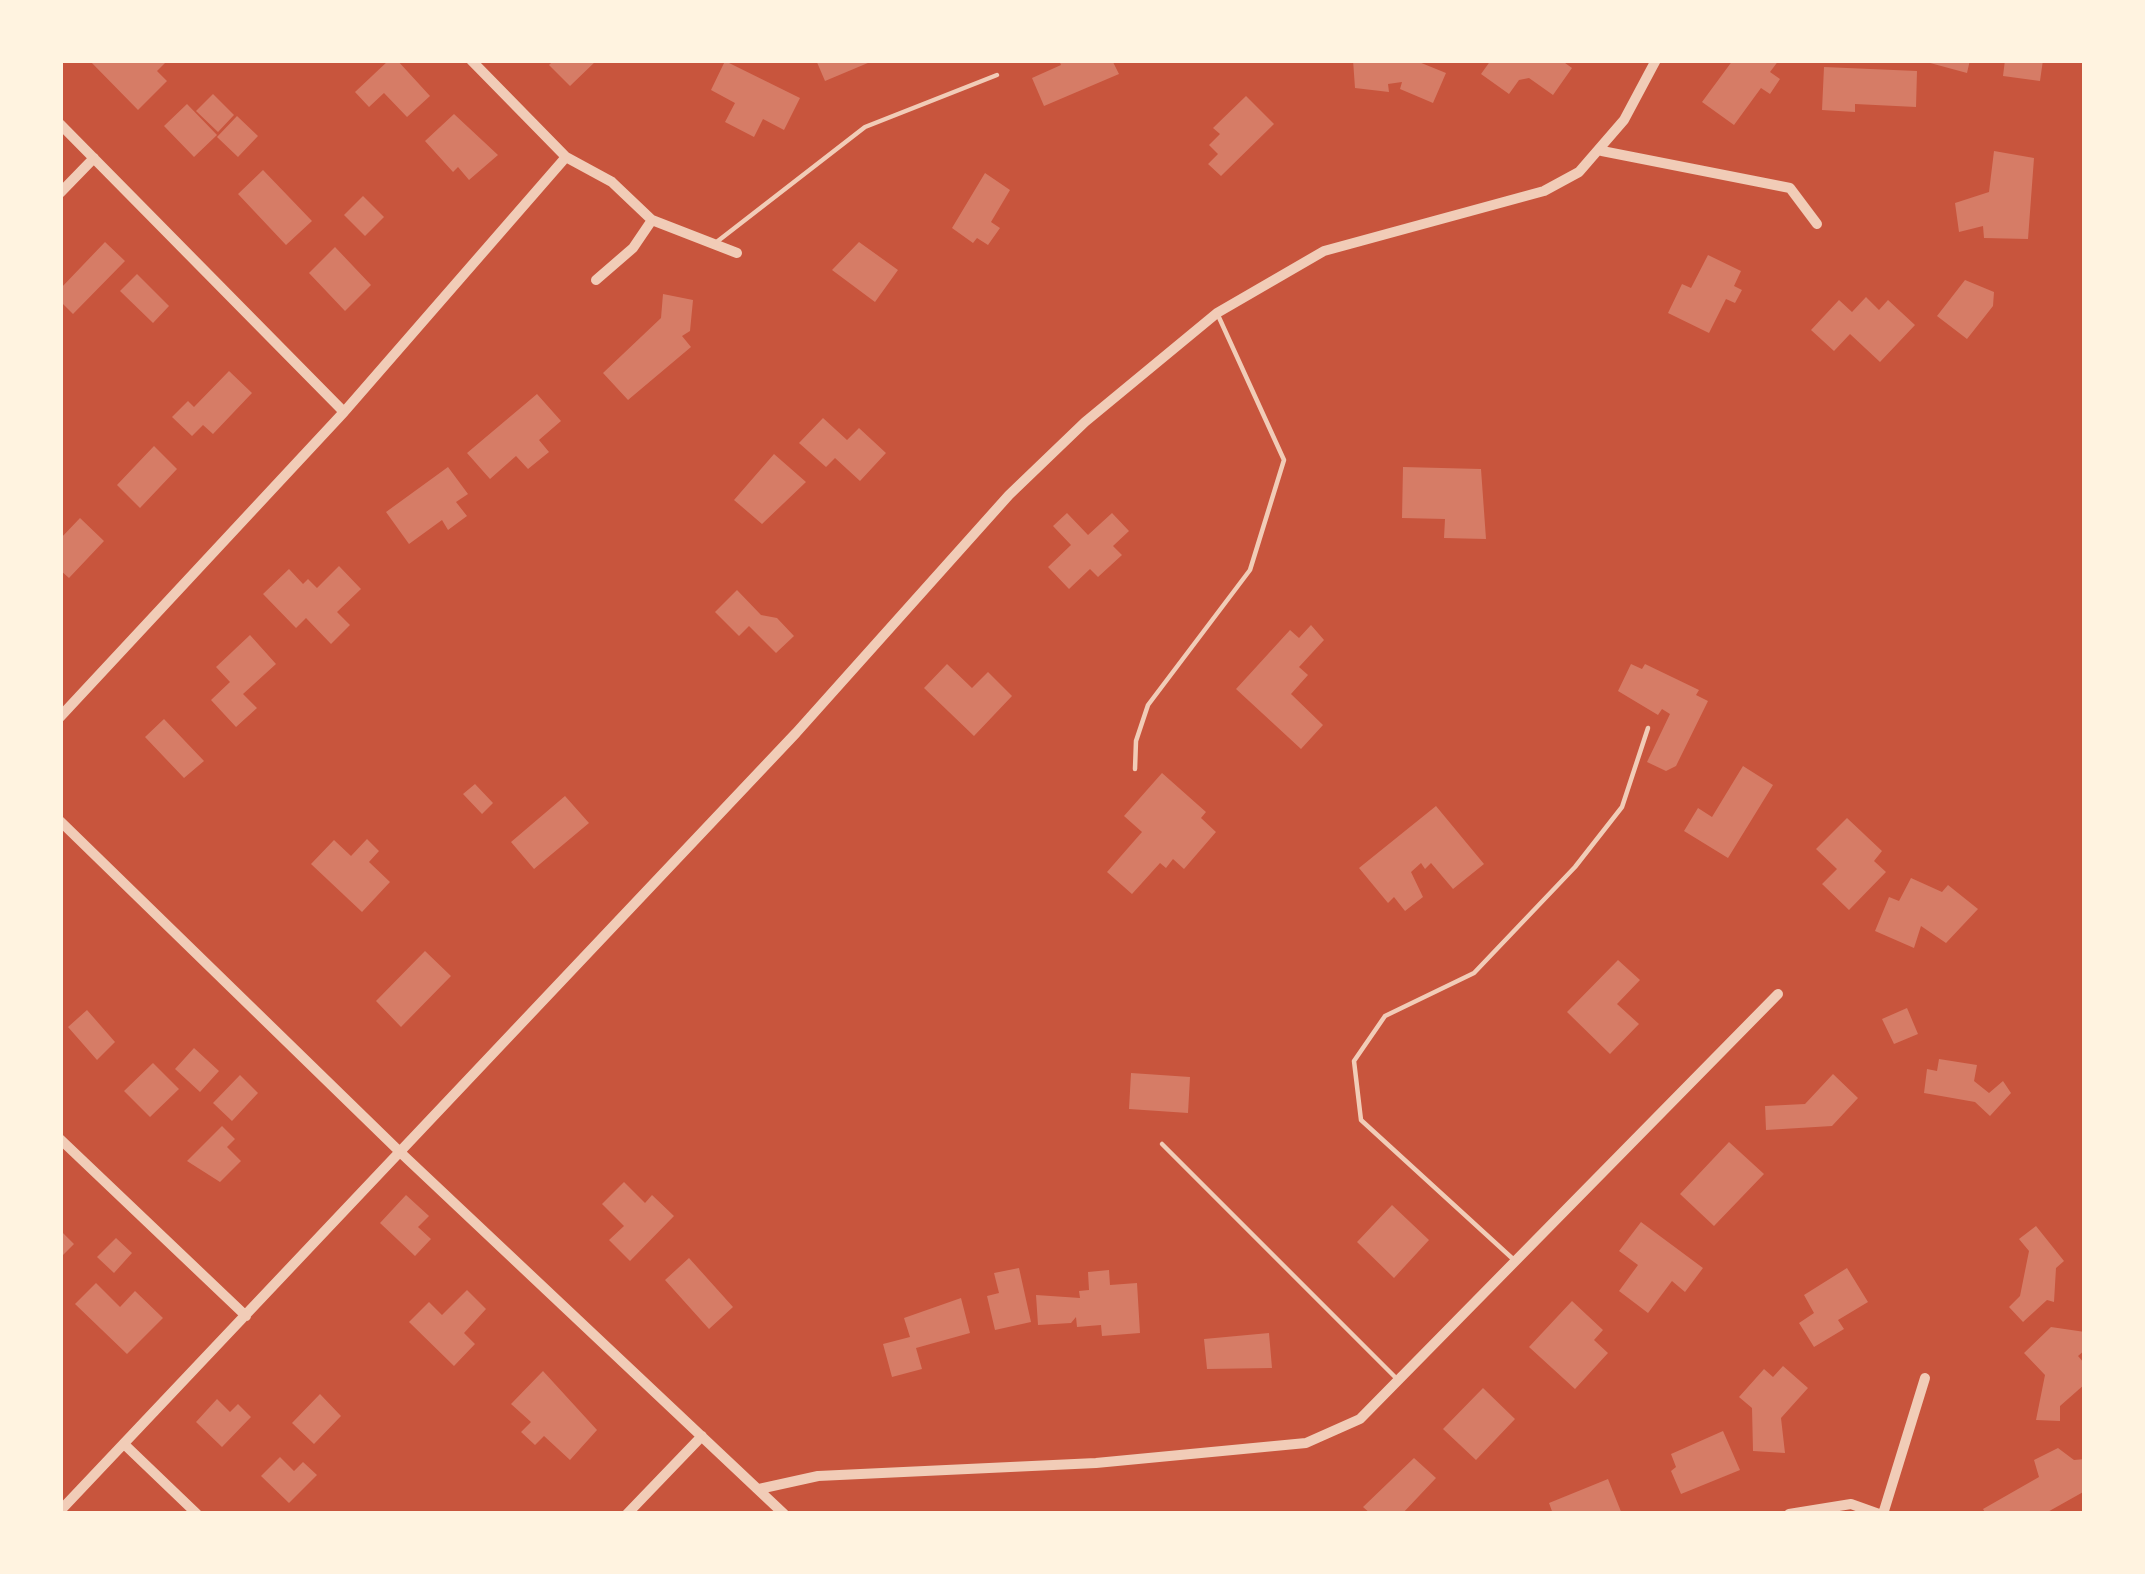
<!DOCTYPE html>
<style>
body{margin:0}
#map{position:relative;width:2145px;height:1574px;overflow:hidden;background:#c8553d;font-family:"Nunito Sans",sans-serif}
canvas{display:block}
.frame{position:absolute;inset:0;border:63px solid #fff3e0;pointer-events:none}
</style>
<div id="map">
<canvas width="2145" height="1574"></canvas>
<div class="frame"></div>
</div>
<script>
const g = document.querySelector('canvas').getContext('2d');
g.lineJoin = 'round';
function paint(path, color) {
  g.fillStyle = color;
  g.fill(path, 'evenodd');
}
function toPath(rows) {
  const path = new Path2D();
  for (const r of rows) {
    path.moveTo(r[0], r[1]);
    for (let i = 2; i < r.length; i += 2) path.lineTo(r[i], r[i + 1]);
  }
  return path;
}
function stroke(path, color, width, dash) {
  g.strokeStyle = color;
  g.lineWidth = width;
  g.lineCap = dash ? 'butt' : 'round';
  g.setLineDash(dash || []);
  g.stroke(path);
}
paint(toPath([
 [89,60,162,60,165,63,157,71,167,81,138,110],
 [389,60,397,60,430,96,407,117,384,93,369,107,355,92],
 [554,60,597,60,570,86,549,65],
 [816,60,875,60,825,81],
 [1059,60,1112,60,1119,74,1044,106,1032,78,1061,65],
 [1353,60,1414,60,1446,73,1433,103,1400,89,1402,82,1388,84,1389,92,1355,88],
 [1491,60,1561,60,1572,68,1553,95,1529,78,1519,80,1509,94,1481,74],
 [1733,60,1779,60,1770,72,1780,79,1770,94,1761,88,1734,125,1702,102],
 [1919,60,1970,60,1967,73],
 [2005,60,2043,60,2040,81,2003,76],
 [725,61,800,98,784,130,763,119,754,137,725,122,735,103,711,90],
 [1824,67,1917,71,1916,107,1855,104,1855,112,1822,110],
 [213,94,234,115,218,132,196,111],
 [1246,96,1274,124,1221,176,1208,164,1218,154,1209,145,1220,134,1213,128],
 [187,104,217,135,194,157,164,126],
 [454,114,498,155,469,180,458,167,453,172,425,141],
 [237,116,258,136,238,157,217,137],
 [1994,151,2034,158,2028,239,1984,238,1983,226,1959,232,1955,203,1989,192],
 [263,170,312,221,286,245,238,194],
 [985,173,1010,190,991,222,1000,228,988,245,977,238,973,243,952,228],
 [363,196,384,217,365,236,344,215],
 [105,242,125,261,73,314,60,301,60,289],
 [859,242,898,270,875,302,832,270],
 [335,247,371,285,345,311,309,273],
 [1708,255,1741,271,1734,286,1742,290,1735,303,1726,299,1709,333,1668,313,1682,284,1691,288],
 [137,274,169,306,153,323,120,291],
 [1965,280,1994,292,1993,306,1967,339,1937,316],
 [663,294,693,300,690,331,682,336,691,347,628,400,603,373,661,318],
 [1866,297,1879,310,1888,300,1915,325,1880,362,1850,334,1834,351,1811,330,1839,300,1852,312],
 [229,371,252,393,213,434,203,425,192,436,172,417,188,401,194,407],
 [537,394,561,421,539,440,549,452,528,469,516,456,490,479,467,453],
 [823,418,847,440,859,428,886,453,860,481,835,458,826,467,799,443],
 [154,446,177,469,140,508,117,485],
 [774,454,806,482,762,524,734,500],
 [448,467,468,494,456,502,467,516,448,530,442,520,409,544,386,512],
 [1403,467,1481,469,1486,539,1444,538,1445,519,1402,518],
 [1067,513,1088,535,1112,513,1129,531,1113,546,1122,555,1098,577,1090,569,1069,589,1048,567,1071,545,1053,526],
 [80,518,104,541,69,578,60,570,60,539],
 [339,566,361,589,337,612,350,625,331,644,306,618,296,628,263,594,289,569,303,584,308,579,317,588],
 [737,590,761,615,777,618,794,636,776,653,749,626,739,636,715,612],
 [1311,625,1324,640,1299,667,1308,675,1291,694,1323,725,1301,749,1236,689,1290,630,1299,638],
 [250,635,276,664,243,694,257,708,236,727,211,700,230,682,216,667],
 [947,664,972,688,988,672,1012,696,974,736,924,688],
 [1631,664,1642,669,1645,664,1699,690,1696,695,1708,701,1676,766,1666,771,1647,762,1670,714,1662,709,1658,715,1618,691],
 [164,719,204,761,184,778,145,737],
 [1743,766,1773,785,1728,858,1684,831,1698,808,1712,817],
 [1162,773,1206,812,1201,818,1216,832,1184,869,1173,859,1166,868,1160,863,1132,894,1107,872,1142,832,1124,816],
 [475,784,493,803,482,814,463,794],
 [565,796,589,823,534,869,511,842],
 [1436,806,1484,864,1453,889,1431,863,1425,869,1421,863,1411,872,1423,897,1405,911,1394,897,1388,903,1359,868],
 [1847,818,1882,851,1874,861,1886,872,1849,910,1822,884,1837,869,1816,849],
 [367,839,379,851,369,862,390,882,362,912,311,864,334,840,351,856],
 [1911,878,1942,892,1948,885,1978,909,1946,943,1921,926,1914,948,1875,931,1889,897,1899,901],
 [425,951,451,976,401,1027,376,1001],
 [1618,960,1640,980,1617,1004,1639,1024,1610,1054,1567,1012],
 [1907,1008,1918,1034,1894,1044,1882,1019],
 [87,1010,115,1042,97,1060,68,1027],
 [194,1048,219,1071,200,1092,175,1069],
 [1939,1059,1977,1065,1974,1081,1989,1093,2003,1081,2011,1093,1990,1116,1975,1102,1924,1093,1927,1069,1937,1071],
 [153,1063,179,1089,150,1117,124,1091],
 [1131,1073,1190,1077,1188,1113,1129,1109],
 [1833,1074,1858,1098,1832,1126,1766,1130,1765,1106,1805,1104],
 [240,1075,258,1093,232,1121,213,1103],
 [222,1126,235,1139,227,1147,241,1161,220,1182,187,1161],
 [1729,1142,1764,1174,1714,1226,1680,1194],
 [624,1182,645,1203,652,1195,674,1216,630,1261,609,1240,624,1226,602,1204],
 [406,1195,429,1216,418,1227,431,1239,415,1256,380,1223],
 [1392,1205,1429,1240,1394,1278,1357,1242],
 [1641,1222,1703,1268,1685,1292,1672,1281,1648,1313,1619,1291,1638,1265,1619,1251],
 [2036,1226,2064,1261,2056,1268,2054,1302,2047,1300,2023,1322,2009,1307,2020,1296,2029,1251,2019,1239],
 [60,1230,74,1244,60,1258],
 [116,1238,132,1253,114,1273,97,1257],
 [689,1258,733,1307,709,1329,665,1280],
 [1019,1268,1031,1322,995,1330,987,1296,999,1293,994,1273],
 [1847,1268,1868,1302,1838,1320,1844,1329,1814,1347,1799,1323,1814,1313,1804,1295],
 [1109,1270,1110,1285,1137,1283,1140,1333,1102,1336,1101,1325,1077,1327,1076,1317,1071,1323,1038,1325,1036,1295,1080,1298,1079,1291,1089,1290,1088,1272],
 [96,1283,120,1307,135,1291,163,1318,127,1354,75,1304],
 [467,1290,486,1309,464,1333,475,1344,454,1366,409,1322,429,1302,442,1315],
 [961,1298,970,1333,916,1348,922,1369,892,1377,883,1344,910,1337,904,1318],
 [1572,1301,1603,1330,1594,1340,1608,1353,1575,1389,1529,1347],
 [2051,1327,2085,1332,2085,1350,2078,1356,2085,1364,2085,1384,2060,1406,2060,1421,2036,1420,2045,1375,2024,1353],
 [1269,1333,1272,1368,1207,1369,1204,1339],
 [1783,1366,1808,1388,1781,1418,1785,1453,1753,1451,1752,1408,1739,1397,1764,1369,1773,1377],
 [543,1371,597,1430,570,1460,544,1436,535,1445,521,1432,531,1422,511,1404],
 [1483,1388,1515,1419,1476,1460,1443,1429],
 [320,1394,341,1416,314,1444,292,1423],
 [217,1399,230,1412,238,1404,251,1417,222,1447,196,1422],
 [1723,1431,1740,1470,1681,1494,1671,1471,1676,1467,1671,1454],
 [2058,1448,2074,1460,2085,1459,2085,1491,2044,1514,1986,1514,1983,1509,2039,1477,2034,1460],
 [280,1457,294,1471,303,1462,317,1475,289,1503,261,1476],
 [1414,1458,1436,1478,1402,1514,1371,1514,1363,1507],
 [1608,1479,1622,1514,1553,1514,1549,1503]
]), '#d67c66');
stroke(toPath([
 [714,244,865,127,997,75],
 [1135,769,1136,741,1148,705,1250,570,1284,460,1217,313],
 [1162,1144,1395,1377],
 [1513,1259,1361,1120,1354,1061,1385,1016,1474,973,1575,867,1622,807,1648,728]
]), '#f1ccb7', 4.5);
stroke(toPath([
 [471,60,566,157,612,182,652,220,737,253],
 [60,124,344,412],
 [1602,151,1790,188,1817,224],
 [60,193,94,158],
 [596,280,633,248,652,220],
 [60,717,344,412,566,157],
 [60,821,401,1153,784,1514],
 [60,1139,246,1316],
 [124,1444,197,1514],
 [759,1489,818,1476,1096,1463,1306,1443,1360,1419,1778,994],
 [60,1511,796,733,1009,495,1085,422,1217,313,1324,251,1544,191,1579,172,1624,120,1656,60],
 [627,1514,702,1436],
 [1789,1514,1851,1504,1879,1514],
 [1883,1514,1925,1378]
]), '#f1ccb7', 10);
</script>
